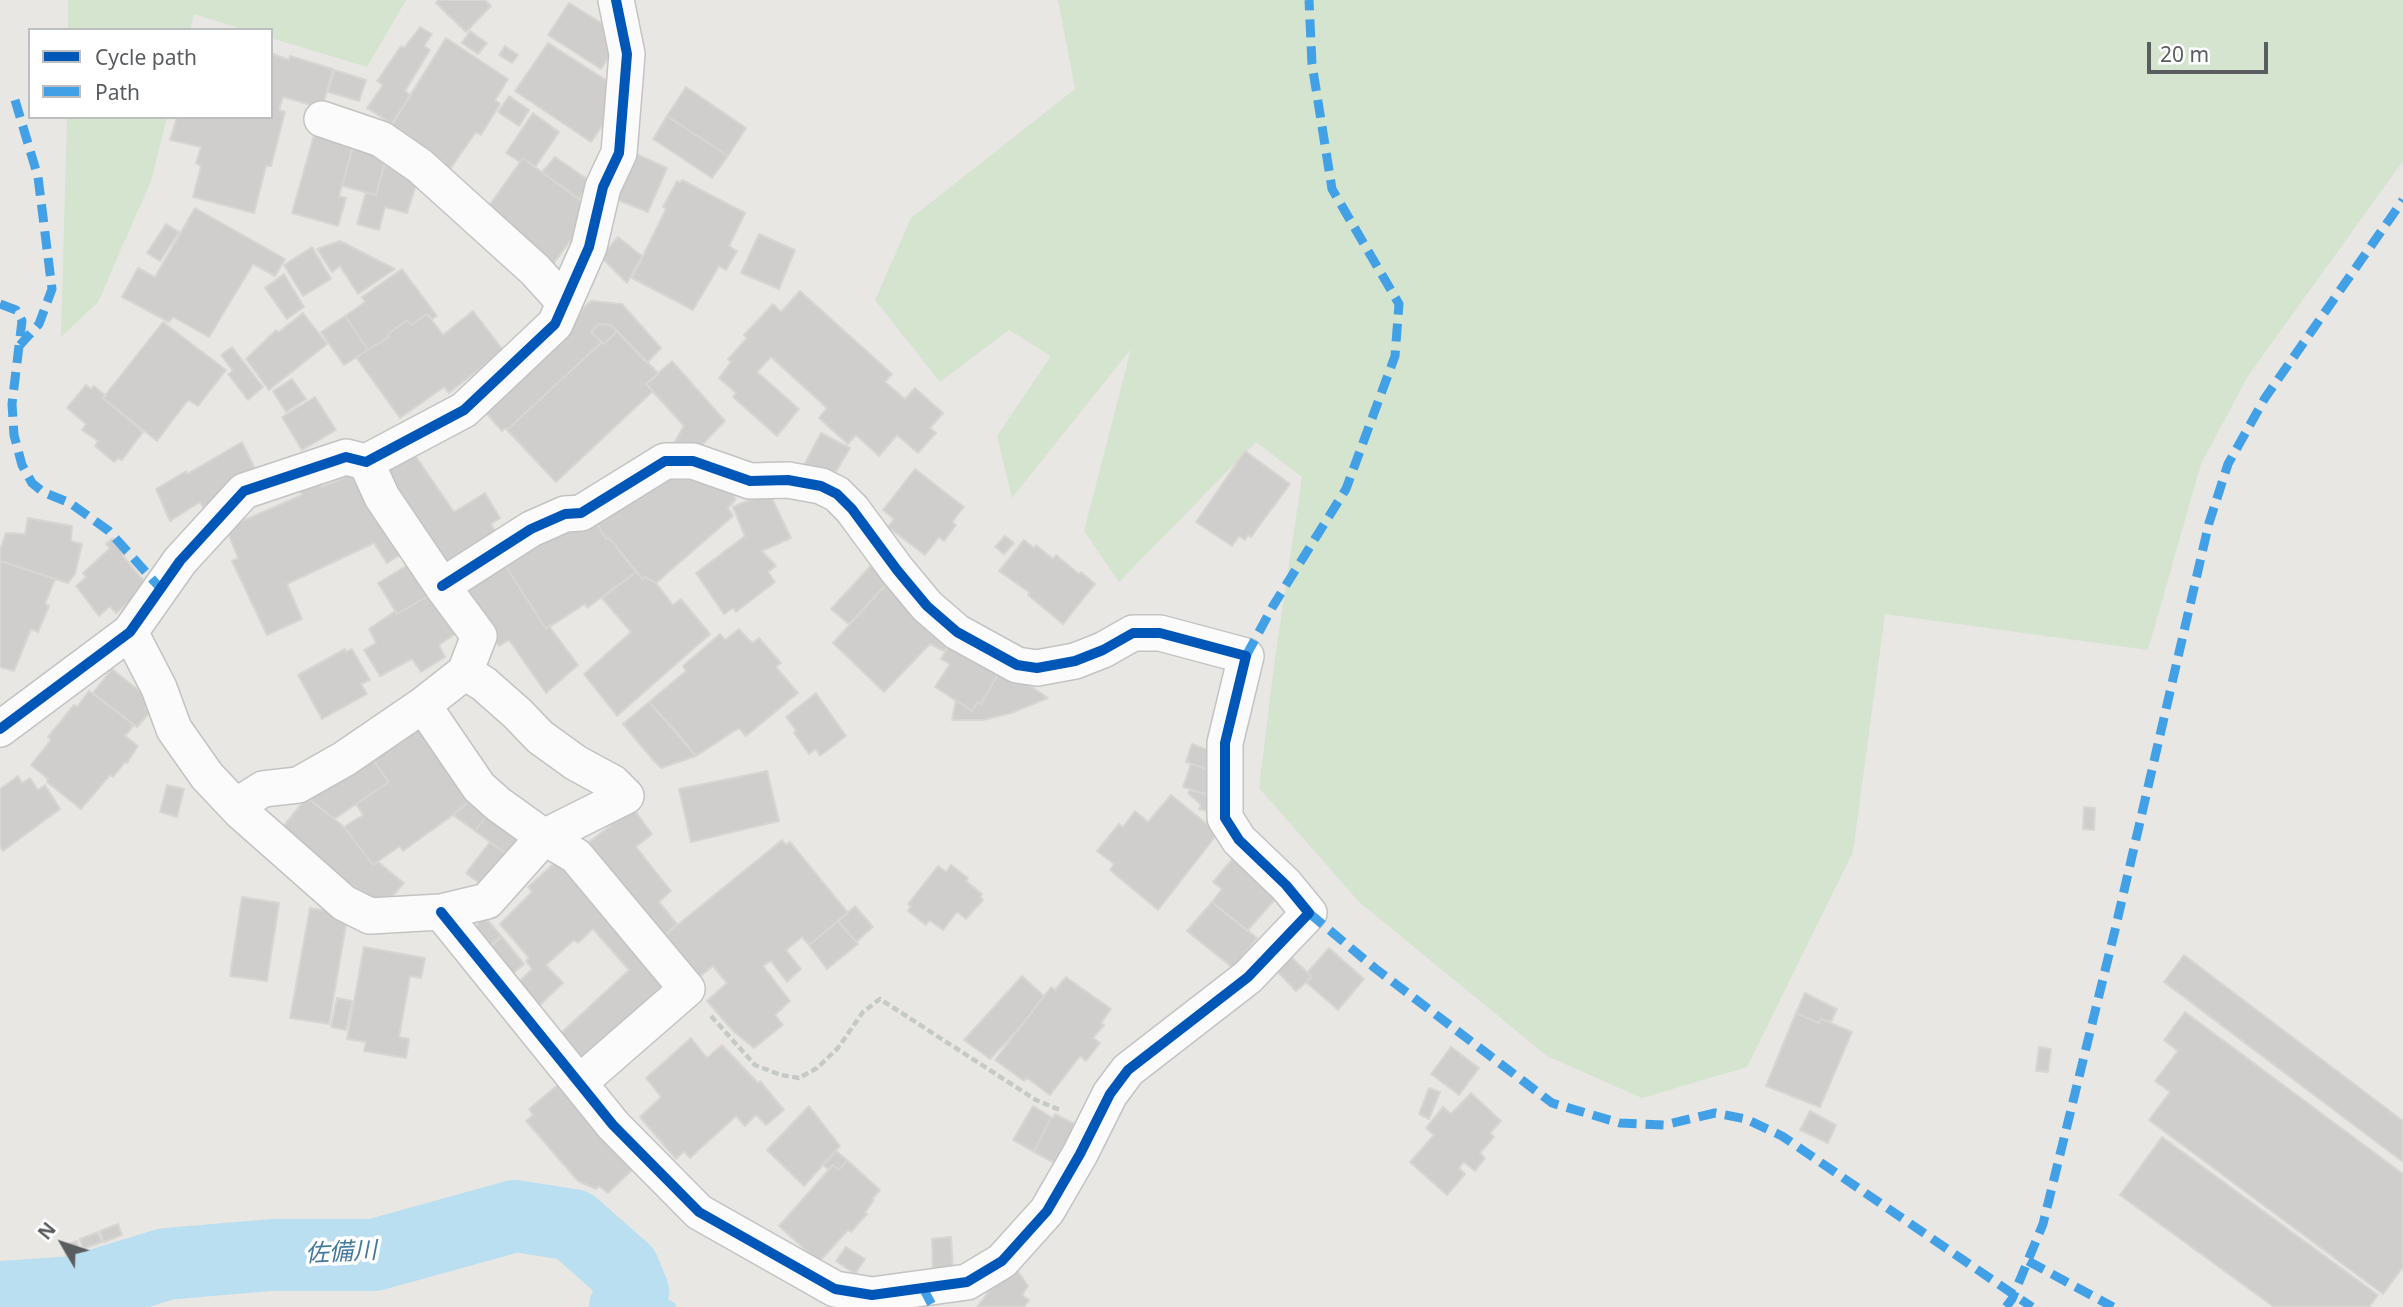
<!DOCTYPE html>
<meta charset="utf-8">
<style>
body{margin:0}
#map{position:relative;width:2403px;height:1307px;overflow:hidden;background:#e9e7e3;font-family:"Noto Sans",sans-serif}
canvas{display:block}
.legend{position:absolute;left:28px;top:28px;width:245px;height:91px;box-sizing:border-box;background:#fff;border:2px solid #bdbebf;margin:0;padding:9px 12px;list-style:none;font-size:21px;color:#5a5d60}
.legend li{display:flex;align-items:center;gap:14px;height:35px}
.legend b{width:35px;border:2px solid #bdbebf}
.north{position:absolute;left:28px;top:1209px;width:70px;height:70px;-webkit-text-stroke:5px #fff;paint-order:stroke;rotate:309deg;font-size:19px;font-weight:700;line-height:28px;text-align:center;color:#5a5d60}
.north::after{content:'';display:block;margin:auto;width:24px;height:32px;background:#5a5d60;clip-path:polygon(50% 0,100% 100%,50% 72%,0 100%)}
.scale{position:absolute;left:2147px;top:42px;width:121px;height:32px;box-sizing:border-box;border:4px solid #5a5d60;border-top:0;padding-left:9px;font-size:21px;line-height:24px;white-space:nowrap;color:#5a5d60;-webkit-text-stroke:5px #fff;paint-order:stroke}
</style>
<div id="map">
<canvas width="2403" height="1307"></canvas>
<ul class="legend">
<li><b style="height:9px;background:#0057b8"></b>Cycle path</li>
<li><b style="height:9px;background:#42a1e6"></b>Path</li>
</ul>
<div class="north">N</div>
<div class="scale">20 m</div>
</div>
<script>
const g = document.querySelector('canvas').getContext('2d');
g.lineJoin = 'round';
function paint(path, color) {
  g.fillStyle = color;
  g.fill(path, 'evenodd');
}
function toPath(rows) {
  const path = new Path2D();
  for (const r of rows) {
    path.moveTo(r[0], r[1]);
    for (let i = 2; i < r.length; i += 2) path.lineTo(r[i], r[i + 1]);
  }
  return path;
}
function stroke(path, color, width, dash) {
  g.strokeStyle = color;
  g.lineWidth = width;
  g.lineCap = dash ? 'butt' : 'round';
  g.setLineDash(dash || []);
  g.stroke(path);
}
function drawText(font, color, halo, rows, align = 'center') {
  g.font = font + ' "Noto Sans","Noto Sans JP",sans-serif';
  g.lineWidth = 7;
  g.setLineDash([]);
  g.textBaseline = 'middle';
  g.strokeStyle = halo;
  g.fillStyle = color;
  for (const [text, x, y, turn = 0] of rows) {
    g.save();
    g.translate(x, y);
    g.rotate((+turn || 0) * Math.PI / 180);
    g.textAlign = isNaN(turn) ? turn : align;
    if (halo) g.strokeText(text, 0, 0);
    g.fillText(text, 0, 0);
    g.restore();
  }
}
paint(toPath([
 [68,0,406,0,367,67,271,38,271,30,245,30,194,14,190,30,68,30],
 [1058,0,2403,0,2403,161,2248,376,2201,464,2148,650,1885,614,1853,852,1747,1067,1642,1098,1547,1056,1359,902,1259,788,1275,658,1302,477,1256,442,1119,582,1084,531,1131,349,1012,498,997,436,1051,356,1009,330,940,382,875,300,911,218,1075,89],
 [67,117,167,117,151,181,98,302,61,337]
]), '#d4e4cf');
stroke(toPath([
 [633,1292,670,1307]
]), '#badff0', 12);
stroke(toPath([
 [0,1297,75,1292,166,1264,271,1255,374,1255,515,1216,573,1225,624,1270,633,1292,625,1307]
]), '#badff0', 72);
const building = toPath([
 [438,0,485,0,491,6,466,32,436,3,438,0],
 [569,3,616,32,619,42,601,69,548,35,569,3],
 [420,27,432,34,424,46,430,50,405,91,410,95,392,124,367,108,383,85,377,81,401,46,404,48,420,27],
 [470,31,487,43,478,54,462,43,470,31],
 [446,38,508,79,495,100,500,104,481,135,476,132,450,169,390,128,446,38],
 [548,43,620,89,621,99,591,142,515,91,548,43],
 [505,46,518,55,512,63,499,55,505,46],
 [271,53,289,60,290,56,333,69,322,108,283,97,279,110,285,112,271,166,266,166,254,213,193,197,201,166,196,163,201,147,170,140,177,117,271,117,271,53],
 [335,70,366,80,359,101,328,92,335,70],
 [686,87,746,128,728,156,667,116,686,87],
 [509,96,529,110,519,126,498,112,509,96],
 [533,113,559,132,535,167,523,158,520,162,506,153,533,113],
 [667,116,728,156,712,178,653,139,667,116],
 [316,128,356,136,339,196,346,198,338,226,292,213,316,128],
 [353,147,387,156,376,195,342,186,353,147],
 [632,152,667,168,648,212,613,198,632,152],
 [555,157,590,181,579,199,542,172,555,157],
 [523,158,593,210,553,264,486,210,523,158],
 [384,165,419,176,407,213,385,207,379,230,357,224,366,192,376,195,384,165],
 [682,180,745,213,729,246,737,251,726,270,719,266,693,310,632,278,666,209,663,207,677,181,680,183,682,180],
 [195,208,285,259,275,276,253,264,209,337,173,317,169,322,122,297,138,268,155,277,195,208],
 [166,224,179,232,160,261,147,253,166,224],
 [759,234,795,250,779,289,741,273,759,234],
 [618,237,642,256,627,283,601,257,618,237],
 [340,241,395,269,358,294,340,266,332,272,317,249,340,241],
 [312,247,331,279,303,296,284,265,312,247],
 [402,269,437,316,432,319,427,314,411,325,407,320,388,334,389,337,368,350,345,316,365,302,362,297,402,269],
 [284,274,304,307,287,319,265,288,284,274],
 [800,291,892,374,885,382,905,399,915,388,943,413,930,428,936,433,918,453,897,435,879,456,856,435,848,444,819,418,827,408,771,357,757,372,799,409,777,436,733,397,736,393,719,378,731,362,728,359,747,338,744,335,773,304,781,312,800,291],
 [591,301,622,304,661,348,647,363,611,325,598,324,591,332,602,342,507,430,506,428,502,431,481,407,591,301],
 [473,311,503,350,449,393,444,387,400,418,356,357,389,337,388,334,407,320,411,325,427,314,443,335,473,311],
 [303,313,327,344,269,390,246,359,276,330,279,332,303,313],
 [345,316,368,350,344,365,321,332,345,316],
 [163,322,226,370,198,406,188,400,157,441,103,398,163,322],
 [598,324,611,325,617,331,604,344,591,332,598,324],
 [617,331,659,374,646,384,653,391,556,482,507,430,602,342,604,344,617,331],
 [232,347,263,387,248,400,228,374,233,371,221,355,232,347],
 [672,361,725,421,697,450,674,443,684,426,646,384,672,361],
 [292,379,306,399,286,412,273,391,292,379],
 [86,385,91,389,94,386,106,396,103,398,143,432,122,460,118,458,114,462,95,446,98,441,82,430,86,424,67,408,86,385],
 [315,397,336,430,302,450,282,417,315,397],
 [821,433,850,448,831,480,804,465,821,433],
 [242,442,258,475,203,507,200,502,170,521,156,489,186,471,187,474,242,442],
 [412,451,454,512,485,493,500,518,491,524,498,536,445,572,379,472,412,451],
 [1245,451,1290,484,1251,537,1248,535,1245,540,1239,536,1232,546,1196,522,1245,451],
 [673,468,717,477,736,499,728,508,733,516,656,583,645,577,643,579,609,538,606,539,593,517,673,468],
 [915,469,964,507,952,522,956,525,944,541,939,537,925,555,888,527,894,519,883,510,915,469],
 [359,471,408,550,387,563,374,543,287,584,302,619,267,635,232,561,238,558,226,528,302,495,299,489,318,480,322,487,359,471],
 [769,492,791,538,762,551,776,566,768,572,775,582,736,612,733,608,724,614,696,573,745,536,733,507,769,492],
 [593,517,606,539,609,538,636,572,587,608,585,604,546,629,500,557,593,517],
 [28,518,72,526,71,541,82,544,75,574,68,583,0,561,0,550,6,533,25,534,28,518],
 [1005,536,1014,543,1004,554,995,547,1005,536],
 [113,538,126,553,123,556,148,586,116,613,110,606,99,616,76,586,86,577,83,573,110,548,106,544,113,538],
 [1024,540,1034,548,1036,545,1053,559,1056,555,1079,574,1081,572,1095,584,1063,624,1028,595,1030,593,999,571,1024,540],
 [500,557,546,629,549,626,578,665,546,693,509,640,499,646,460,582,500,557],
 [416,560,435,592,397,614,378,583,416,560],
 [876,560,893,577,849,624,831,609,876,560],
 [0,561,55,579,45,604,49,606,38,632,31,629,14,671,0,667,0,561],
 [636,572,643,579,645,577,656,583,673,605,681,599,710,634,617,716,584,674,631,632,602,598,636,572],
 [893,577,955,635,944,651,930,644,884,692,833,643,893,577],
 [435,592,458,632,439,645,445,657,421,672,412,659,380,676,364,650,376,643,369,629,395,611,397,614,435,592],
 [739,629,752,643,759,638,781,663,776,667,798,693,746,736,739,728,696,756,649,702,686,671,683,666,720,634,725,640,739,629],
 [956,636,1002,667,981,704,978,702,972,711,935,687,950,664,941,659,956,636],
 [345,649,346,652,352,649,370,680,361,684,367,694,322,719,298,675,345,649],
 [1002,667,1048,698,1011,713,983,720,952,720,956,700,972,711,978,702,981,704,1002,667],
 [112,669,151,700,145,708,150,712,137,727,93,693,112,669],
 [89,691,134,725,125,736,138,746,127,763,125,762,113,777,110,775,81,809,47,782,48,779,31,765,51,740,48,737,74,705,77,707,89,691],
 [816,693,846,736,820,756,816,749,809,754,794,733,796,730,786,717,816,693],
 [649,702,682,738,696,756,661,768,653,760,623,724,649,702],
 [424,722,476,795,453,815,403,851,400,846,373,865,344,827,363,815,356,804,389,782,370,756,424,722],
 [1192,744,1214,752,1209,770,1186,762,1192,744],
 [369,755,389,782,334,819,310,800,369,755],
 [1191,764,1215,772,1206,794,1183,787,1191,764],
 [767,771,779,821,691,842,679,789,767,771],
 [18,776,22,783,30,778,38,790,45,785,60,809,3,851,0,846,0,789,18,776],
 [167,785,184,789,177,817,160,812,167,785],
 [1190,790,1212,796,1207,811,1199,809,1201,805,1188,793,1190,790],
 [476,795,493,807,475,831,453,815,476,795],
 [1171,795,1218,833,1158,910,1110,870,1114,864,1097,851,1119,824,1123,827,1135,811,1148,822,1171,795],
 [307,797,344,827,373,865,378,862,404,883,386,903,380,898,374,904,351,884,349,886,282,828,307,797],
 [493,807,531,833,512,858,475,831,493,807],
 [2084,807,2095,808,2094,830,2083,829,2084,807],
 [633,808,652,834,636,847,671,891,659,902,677,924,658,941,584,846,633,808],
 [782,840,786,845,790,842,848,913,809,945,802,937,786,950,801,969,787,982,771,961,763,966,790,1001,775,1015,783,1025,754,1048,733,1031,707,1001,727,983,713,966,692,983,658,941,782,840],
 [490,842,512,858,487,889,466,873,490,842],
 [561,857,666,983,582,1061,560,1034,629,970,593,929,578,943,574,940,546,965,563,983,539,1006,518,983,532,969,526,961,529,958,500,924,532,892,528,887,561,857],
 [1234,857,1278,896,1247,931,1212,902,1222,889,1213,882,1234,857],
 [951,865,968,878,966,881,982,894,980,897,983,900,966,919,957,912,943,930,929,920,926,925,908,911,911,906,908,904,938,866,946,872,951,865],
 [242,897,279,903,267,981,230,976,242,897],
 [1212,902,1257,938,1233,968,1187,931,1212,902],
 [855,906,873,927,856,942,838,921,855,906],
 [310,908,340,913,347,919,329,1024,290,1018,310,908],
 [485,917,501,936,490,945,477,930,478,922,485,917],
 [838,921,858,944,827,969,809,945,838,921],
 [502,937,524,964,510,976,488,949,502,937],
 [364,947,425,958,421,978,410,976,399,1037,409,1039,406,1058,364,1051,366,1042,347,1039,364,947],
 [1329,948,1364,979,1338,1010,1306,982,1312,977,1307,973,1329,948],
 [2184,955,2403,1121,2403,1162,2164,982,2184,955],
 [1290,956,1312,977,1296,991,1276,970,1290,956],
 [1022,976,1044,996,1022,1025,990,1059,964,1040,1022,976],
 [1066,977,1111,1009,1101,1023,1104,1025,1093,1038,1100,1043,1086,1061,1080,1056,1050,1095,1027,1078,1024,1081,995,1060,1051,987,1055,990,1066,977],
 [1805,993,1837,1009,1831,1022,1821,1019,1819,1023,1796,1013,1805,993],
 [337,998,352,1001,346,1030,331,1027,337,998],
 [2185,1012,2403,1174,2403,1267,2383,1294,2149,1120,2170,1092,2155,1081,2178,1051,2164,1040,2185,1012],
 [1796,1013,1819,1023,1821,1019,1852,1032,1820,1107,1766,1086,1796,1013],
 [691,1038,707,1058,722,1045,758,1083,760,1081,784,1110,766,1125,756,1115,745,1126,736,1116,690,1158,684,1151,676,1159,640,1117,661,1097,646,1078,691,1038],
 [1451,1047,1479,1068,1459,1095,1431,1074,1451,1047],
 [2039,1047,2051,1049,2048,1072,2036,1071,2039,1047],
 [560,1083,634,1168,608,1193,599,1186,596,1189,578,1181,526,1121,533,1115,529,1109,560,1083],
 [1429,1088,1440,1092,1429,1119,1419,1114,1429,1088],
 [1471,1093,1501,1121,1490,1133,1494,1137,1480,1153,1485,1158,1475,1171,1464,1162,1459,1168,1465,1174,1447,1195,1410,1162,1434,1135,1426,1128,1443,1107,1451,1114,1471,1093],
 [809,1106,840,1146,804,1186,767,1150,809,1106],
 [1033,1106,1051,1117,1034,1152,1013,1140,1033,1106],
 [1810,1111,1836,1125,1828,1143,1800,1130,1810,1111],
 [1055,1114,1077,1125,1060,1166,1034,1152,1051,1117,1053,1118,1055,1114],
 [2162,1137,2378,1295,2369,1307,2274,1307,2120,1195,2162,1137],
 [836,1151,847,1160,839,1170,833,1165,829,1170,823,1165,836,1151],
 [847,1160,880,1190,872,1199,874,1200,865,1212,867,1214,851,1232,848,1230,819,1262,779,1226,833,1165,839,1170,847,1160],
 [118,1224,122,1235,104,1242,100,1231,118,1224],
 [98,1232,102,1242,83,1249,80,1239,98,1232],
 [951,1237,953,1271,933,1272,932,1239,951,1237],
 [77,1241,80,1251,66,1256,63,1245,77,1241],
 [846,1247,865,1259,855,1274,836,1261,846,1247],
 [1015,1267,1028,1286,1022,1295,1029,1300,1024,1307,977,1307,995,1283,1015,1267]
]);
paint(building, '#cfcecc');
stroke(building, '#d8d6d2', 2);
const minor = toPath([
 [322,119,381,139,420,166,535,270,564,302],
 [366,462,382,497,442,586,479,636,465,672,423,705,479,787,498,804,544,837,576,856,687,989,579,1083],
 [130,632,159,688,174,729,207,776,241,812,344,903,370,916,441,912,487,901,544,837,626,796,613,783,576,763,540,737,518,714,484,684,465,672],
 [0,729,130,632,180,561,244,491,346,457,366,462,464,410,555,324,589,247,603,187,619,153,627,54,616,0],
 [236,806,263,789,298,785,344,759,423,705],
 [441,912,613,1125,699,1212,835,1289,872,1295,967,1282,1002,1261,1047,1211,1080,1154,1110,1094,1128,1070,1248,977,1309,913,1286,885,1239,840,1225,818,1225,743,1246,656,1160,633,1133,633,1103,650,1075,661,1037,668,1017,665,957,632,927,606,897,570,852,509,837,494,821,486,788,480,750,481,693,461,665,461,581,513,565,514,531,529,442,586]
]);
stroke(minor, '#c3c3c3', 38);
stroke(toPath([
 [711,1016,755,1065,781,1075,799,1078,817,1068,838,1048,863,1012,880,999,1036,1100,1060,1110]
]), '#c5cac6', 4.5, [7, 3.5]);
stroke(minor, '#fcfbfb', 35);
stroke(toPath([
 [15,100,38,177,52,289,39,324,20,345],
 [0,304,16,310,22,321,12,404,14,435,22,465,32,483,43,492,70,503,109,531,161,589],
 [1246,656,1273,606,1346,489,1395,356,1399,304,1332,189,1312,64,1309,0],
 [1309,913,1376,969,1552,1103,1620,1123,1664,1125,1715,1113,1746,1119,1782,1136,2032,1307],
 [2028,1261,2113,1307],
 [923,1288,933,1307],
 [2006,1307,2012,1299,2043,1224,2115,930,2209,523,2228,464,2265,398,2403,200]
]), '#42a1e6', 9, [18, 9]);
stroke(toPath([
 [0,729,130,632,180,561,244,491,346,457,366,462,464,410,555,324,589,247,603,187,619,153,627,54,616,0],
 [441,912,613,1125,699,1212,835,1289,872,1295,967,1282,1002,1261,1047,1211,1080,1154,1110,1094,1128,1070,1248,977,1309,913,1286,885,1239,840,1225,818,1225,743,1246,656,1160,633,1133,633,1103,650,1075,661,1037,668,1017,665,957,632,927,606,897,570,852,509,837,494,821,486,788,480,750,481,693,461,665,461,581,513,565,514,531,529,442,586]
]), '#0057b8', 10);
drawText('italic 24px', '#43799d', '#fff', [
 ["佐備川",341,1253,-3]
]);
</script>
